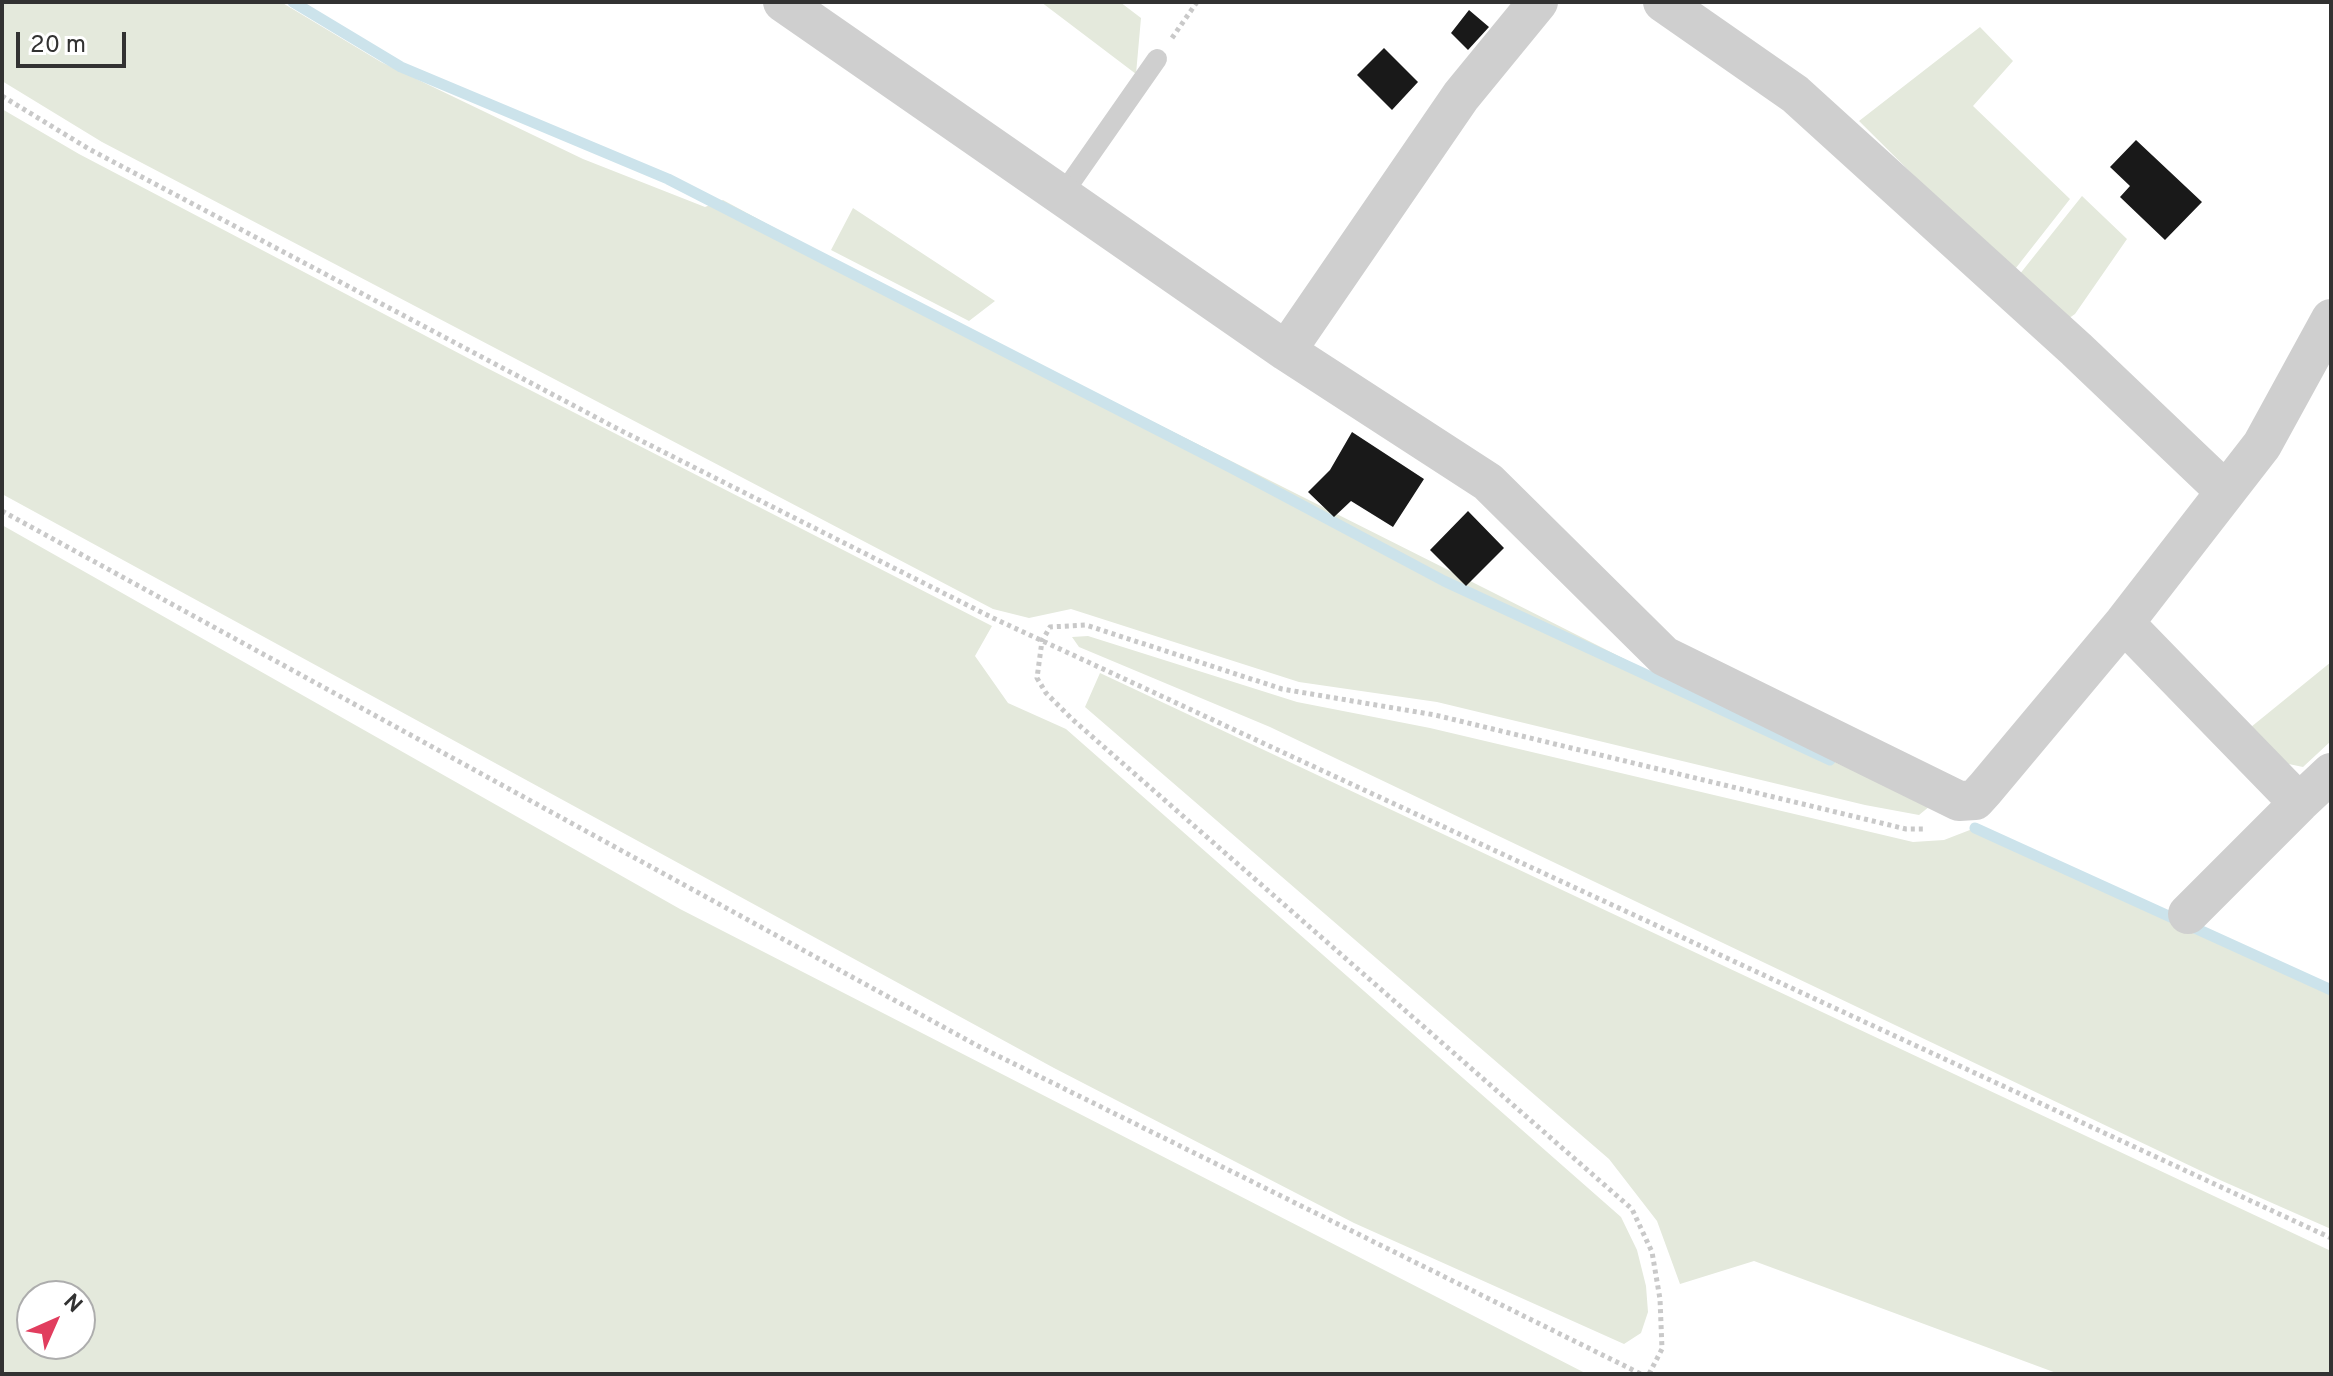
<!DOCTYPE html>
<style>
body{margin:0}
#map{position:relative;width:2333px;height:1376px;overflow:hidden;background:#fff;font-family:Overpass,sans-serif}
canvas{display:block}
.frame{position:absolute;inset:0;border:4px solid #323232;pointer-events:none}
.north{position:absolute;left:16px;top:1280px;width:80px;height:80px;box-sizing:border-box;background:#fff;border:2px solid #adadad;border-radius:50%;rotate:45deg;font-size:22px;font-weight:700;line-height:32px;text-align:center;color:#323232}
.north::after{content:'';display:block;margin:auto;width:28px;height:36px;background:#e13d5e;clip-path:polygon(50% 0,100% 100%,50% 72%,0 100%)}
.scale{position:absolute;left:16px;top:32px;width:110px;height:36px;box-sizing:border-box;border:4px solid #323232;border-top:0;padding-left:10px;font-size:24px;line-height:28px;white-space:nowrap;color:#323232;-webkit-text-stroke:6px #fff;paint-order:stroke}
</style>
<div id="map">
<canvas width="2333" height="1376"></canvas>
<div class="frame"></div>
<div class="north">N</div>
<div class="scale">20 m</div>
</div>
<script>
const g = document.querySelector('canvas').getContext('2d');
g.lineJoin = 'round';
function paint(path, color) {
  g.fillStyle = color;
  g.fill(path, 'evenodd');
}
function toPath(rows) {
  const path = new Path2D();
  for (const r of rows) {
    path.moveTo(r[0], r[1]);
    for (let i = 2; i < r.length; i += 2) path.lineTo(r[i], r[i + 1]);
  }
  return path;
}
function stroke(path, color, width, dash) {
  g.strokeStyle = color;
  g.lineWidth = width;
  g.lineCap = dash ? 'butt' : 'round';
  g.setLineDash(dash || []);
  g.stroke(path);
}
paint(toPath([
 [2,2,281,2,381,62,583,159,705,207,723,200,867,278,1490,591,1761,728,1930,806,1919,815,1865,805,1437,702,1299,682,1071,609,1029,618,993,609,102,142,2,81],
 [1041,2,1120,2,1141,18,1136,74],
 [1980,27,2013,61,1973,106,2070,199,2012,273,1859,121],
 [2,109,79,154,485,367,992,626,975,656,1008,703,1066,729,1621,1217,1637,1250,1646,1286,1648,1312,1641,1333,1624,1344,1354,1223,1054,1068,2,494],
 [2082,196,2127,239,2075,314,2065,321,2019,275],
 [853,208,995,301,969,321,831,250],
 [2,525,680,909,1587,1374,2,1374],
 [80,1296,80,1344,32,1344,32,1296],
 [1088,636,1297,702,1430,728,1913,842,1944,840,1975,828,2331,990,2331,1229,2220,1180,1270,727,1079,647,1072,637],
 [2331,662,2331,741,2303,767,2284,763,2251,727],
 [1100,673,2331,1251,2331,1374,2059,1374,1754,1261,1680,1284,1657,1221,1609,1159,1085,707]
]), '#e4e9dc');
stroke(toPath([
 [293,2,401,67,668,179,1232,468,1444,581,1830,760],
 [1975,828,2331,990]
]), '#cce3eb', 11);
paint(toPath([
 [1469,10,1489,27,1468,50,1451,33],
 [1384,48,1418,82,1392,110,1357,75],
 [2136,140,2202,202,2165,240,2120,197,2130,186,2110,167],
 [1352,432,1424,479,1393,527,1351,501,1334,517,1308,492,1330,470],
 [1468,511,1504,548,1466,586,1430,550]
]), '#191919');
stroke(toPath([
 [1172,38,1197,2],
 [2,96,89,149,616,428,993,618,2331,1238],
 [2,511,978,1046,1641,1374],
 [1649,1374,1662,1349,1660,1299,1652,1252,1632,1209,1072,719,1046,693,1037,678,1042,641,1050,627,1086,625,1282,689,1435,715,1906,829,1926,829]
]), '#c9c9c9', 5, [4, 4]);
stroke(toPath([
 [1062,195,1157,59]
]), '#cfcfcf', 20);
stroke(toPath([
 [783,2,1286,351,1488,482,1664,656,1959,801,1975,800,1985,789,2124,623,2262,445,2331,319],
 [1663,2,1795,94,2076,349,2224,490],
 [1286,351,1461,96,1538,2],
 [2124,623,2299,803,2331,773],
 [2188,914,2299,803]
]), '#cfcfcf', 40);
</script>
